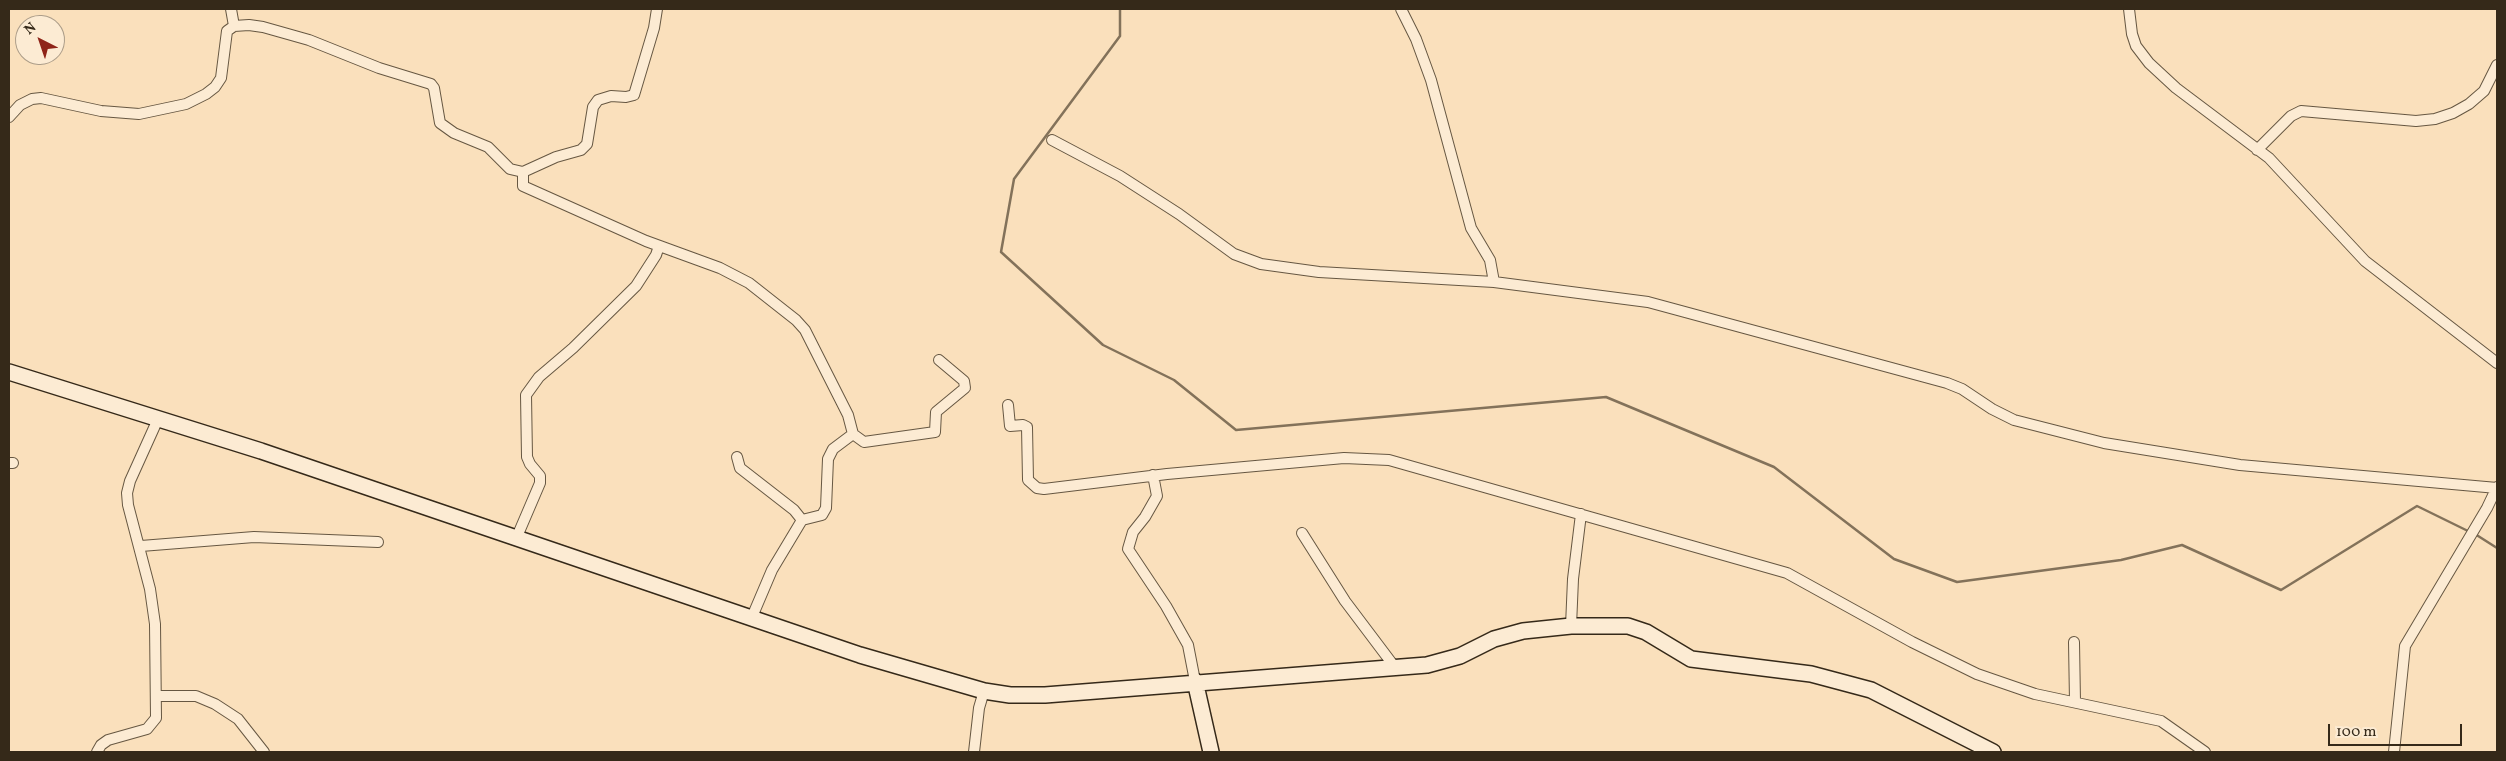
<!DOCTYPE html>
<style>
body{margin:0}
#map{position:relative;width:2506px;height:761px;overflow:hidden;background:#fae0bc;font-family:Vollkorn,serif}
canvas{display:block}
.frame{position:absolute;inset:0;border:10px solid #352919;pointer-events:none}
.north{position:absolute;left:15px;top:15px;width:50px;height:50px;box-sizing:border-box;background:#fcebd3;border:1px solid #ac9d89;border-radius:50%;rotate:319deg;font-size:14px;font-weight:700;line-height:20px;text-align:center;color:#352919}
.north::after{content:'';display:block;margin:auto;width:18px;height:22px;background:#8f2418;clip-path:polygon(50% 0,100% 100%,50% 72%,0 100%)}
.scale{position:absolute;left:2328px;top:724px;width:134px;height:22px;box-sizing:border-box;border:2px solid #352919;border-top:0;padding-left:6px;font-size:15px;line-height:18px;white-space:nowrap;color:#352919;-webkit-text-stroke:4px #fcebd3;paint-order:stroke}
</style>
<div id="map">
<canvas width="2506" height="761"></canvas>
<div class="frame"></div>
<div class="north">N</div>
<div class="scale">100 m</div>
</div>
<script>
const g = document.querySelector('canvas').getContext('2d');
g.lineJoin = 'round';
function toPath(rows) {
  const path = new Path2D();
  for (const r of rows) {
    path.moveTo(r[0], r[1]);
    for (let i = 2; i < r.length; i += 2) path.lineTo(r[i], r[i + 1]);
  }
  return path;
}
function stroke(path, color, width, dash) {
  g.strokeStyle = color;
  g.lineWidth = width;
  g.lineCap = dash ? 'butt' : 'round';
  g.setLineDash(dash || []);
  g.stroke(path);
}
stroke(toPath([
 [1120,9,1120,36,1014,179,1001,252,1103,345,1174,380,1236,430,1606,397,1774,467,1894,559,1957,582,2121,560,2182,545,2281,590,2417,506,2470,532],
 [2475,534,2497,548]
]), '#83725a', 2.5);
const street = toPath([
 [231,9,234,26],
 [657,9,654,28,634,95,626,97,611,96,598,100,593,107,587,144,581,150,556,157,523,172,523,186,646,241,720,268,749,283,796,320,805,330,848,415,853,434],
 [1401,9,1416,39,1431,80,1471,228,1490,260,1494,282],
 [2129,9,2132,34,2136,46,2149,63,2176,88,2269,158,2365,261,2497,363],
 [9,117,20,105,32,99,41,98,101,111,139,114,186,104,206,94,215,87,221,78,227,31,234,26,249,25,263,27,309,40,379,68,431,84,434,88,440,123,454,133,488,147,510,169,523,172],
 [1052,140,1120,176,1179,214,1234,254,1261,264,1319,272,1494,282,1648,302,1947,383,1962,389,1992,409,2014,420,2104,443,2240,465,2497,488],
 [2257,150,2291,116,2301,111,2416,121,2435,119,2453,113,2469,104,2484,91,2497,65],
 [1008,405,1010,426,1023,425,1027,427,1028,480,1037,488,1044,489,1167,474,1344,458,1389,460,1787,573,1912,642,1977,674,2035,694,2161,721,2205,752],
 [737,457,740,468,794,510,802,520],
 [9,463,13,463],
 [1153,475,1157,496,1145,517,1133,532,1128,549,1166,606,1188,645,1195,681],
 [1302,533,1345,601,1394,666],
 [516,539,540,483,540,476,530,464,527,457,526,395,539,377,573,348,636,286,656,255,659,246],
 [141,546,254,537,378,542],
 [752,617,772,570,802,520,822,515,826,508,828,459,833,449,853,434,864,442,935,432,936,412,965,388,964,381,939,360],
 [1571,626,1573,579,1581,514],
 [2074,642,2075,702],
 [157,696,196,696,215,704,238,719,264,752],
 [97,752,101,745,108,740,147,729,156,718,155,624,150,589,128,505,127,493,130,481,158,419],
 [974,752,979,708,984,691],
 [2394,752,2405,646,2487,508,2497,487]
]);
const secondary = toPath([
 [9,372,261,451,860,655,984,691,1010,695,1045,695,1427,665,1460,656,1494,639,1523,631,1571,626,1628,626,1646,632,1691,659,1811,674,1871,690,1993,752],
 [1195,681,1211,752]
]);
stroke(street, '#665742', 12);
stroke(secondary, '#352919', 18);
stroke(street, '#fcebd3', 10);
stroke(secondary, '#fcebd3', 15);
</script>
